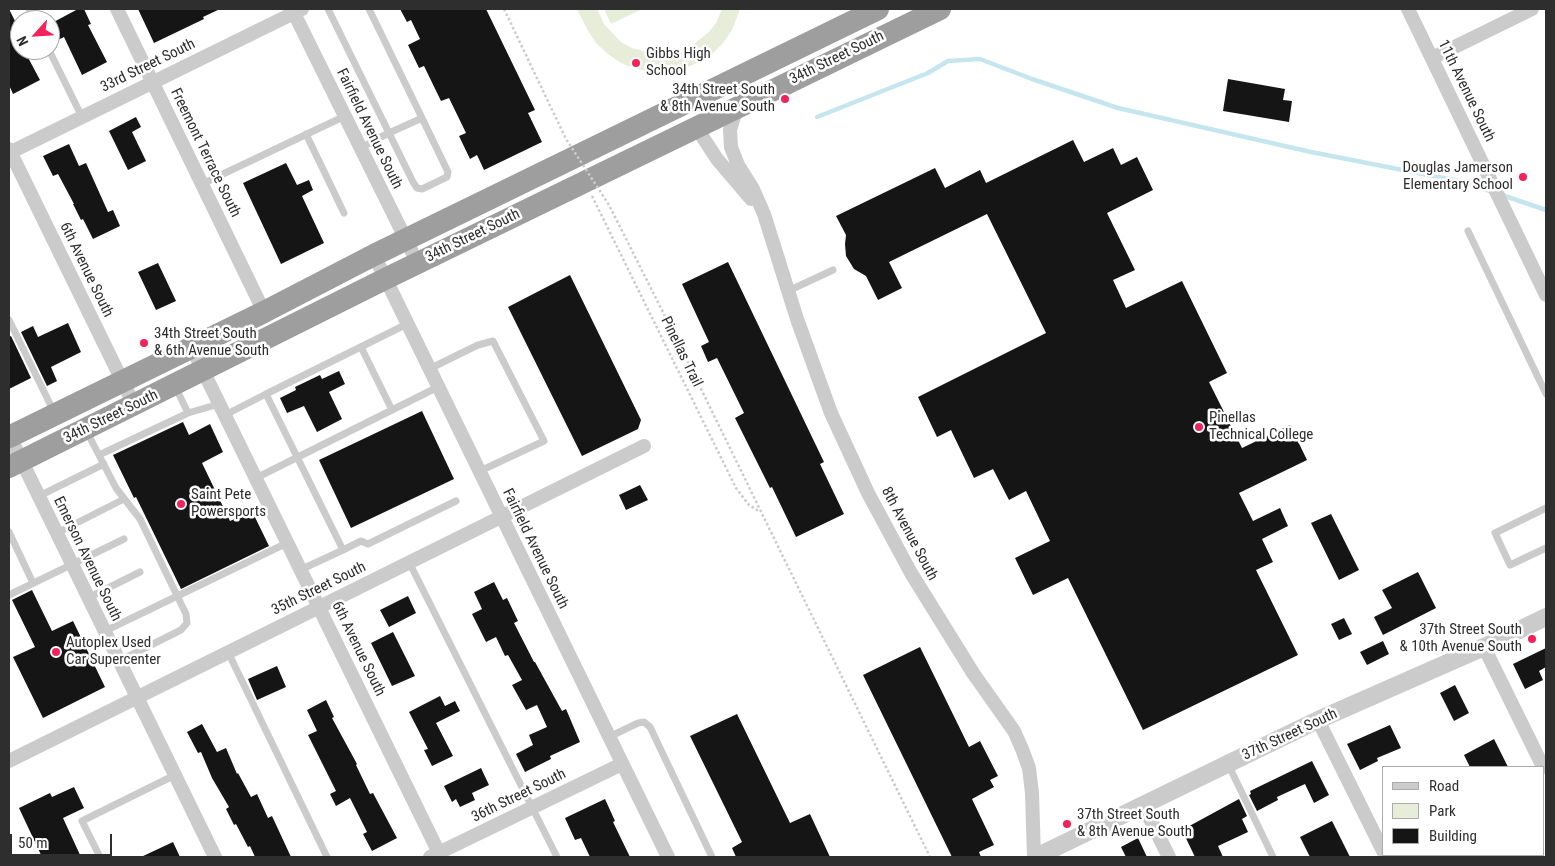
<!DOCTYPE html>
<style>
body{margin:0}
#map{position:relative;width:1555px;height:866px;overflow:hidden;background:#fff;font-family:"Roboto Condensed",sans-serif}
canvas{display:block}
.frame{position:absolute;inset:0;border:10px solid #2e2e2e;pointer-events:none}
.legend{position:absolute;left:1382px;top:766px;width:162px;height:90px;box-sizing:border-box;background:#fff;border:1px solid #ababab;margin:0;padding:6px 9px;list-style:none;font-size:15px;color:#2e2e2e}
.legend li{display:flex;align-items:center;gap:10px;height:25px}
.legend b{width:25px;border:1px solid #ababab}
.north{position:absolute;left:10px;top:10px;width:50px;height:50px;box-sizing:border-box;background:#fff;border:1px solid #ababab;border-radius:50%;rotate:244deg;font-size:14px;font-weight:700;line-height:20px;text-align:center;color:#2e2e2e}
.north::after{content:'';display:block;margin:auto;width:18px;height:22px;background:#f2235a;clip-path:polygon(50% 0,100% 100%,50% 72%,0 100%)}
.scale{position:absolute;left:10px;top:834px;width:102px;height:22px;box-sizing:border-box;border:2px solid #2e2e2e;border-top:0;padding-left:6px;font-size:15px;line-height:18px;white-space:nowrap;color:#2e2e2e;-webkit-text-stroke:4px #fff;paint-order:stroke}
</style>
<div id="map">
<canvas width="1555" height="866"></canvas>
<div class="frame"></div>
<ul class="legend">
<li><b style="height:6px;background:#cbcbcb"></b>Road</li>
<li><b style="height:14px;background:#e8edda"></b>Park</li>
<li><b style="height:14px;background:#151515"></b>Building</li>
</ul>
<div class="north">N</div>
<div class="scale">50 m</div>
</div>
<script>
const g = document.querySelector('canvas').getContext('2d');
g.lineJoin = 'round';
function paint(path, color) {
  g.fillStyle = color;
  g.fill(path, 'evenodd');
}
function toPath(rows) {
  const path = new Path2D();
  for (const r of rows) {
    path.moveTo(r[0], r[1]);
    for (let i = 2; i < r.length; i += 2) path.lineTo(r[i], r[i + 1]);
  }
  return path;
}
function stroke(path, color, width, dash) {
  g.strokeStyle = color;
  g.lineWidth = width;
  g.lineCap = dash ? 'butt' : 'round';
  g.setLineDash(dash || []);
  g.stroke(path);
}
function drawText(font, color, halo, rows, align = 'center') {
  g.font = font + ' "Roboto Condensed",sans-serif';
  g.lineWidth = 5;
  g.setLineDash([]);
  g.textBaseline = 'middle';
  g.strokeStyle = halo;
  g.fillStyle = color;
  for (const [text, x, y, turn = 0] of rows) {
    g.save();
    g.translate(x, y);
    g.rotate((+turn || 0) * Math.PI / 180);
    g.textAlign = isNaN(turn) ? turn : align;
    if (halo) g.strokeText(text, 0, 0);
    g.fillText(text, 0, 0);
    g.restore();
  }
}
paint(toPath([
 [577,9,597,9,604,24,621,42,632,48,655,54,679,52,690,47,709,32,716,23,722,9,740,9,732,30,723,43,712,54,699,62,685,68,669,72,652,72,637,69,621,63,608,54,596,43,587,29],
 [604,9,642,9,611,24]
]), '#e8edda');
stroke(toPath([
 [817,117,928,73,948,61,980,59,1032,79,1118,108,1311,152,1464,182,1493,192],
 [1502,195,1546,210]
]), '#c5e6ee', 4.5);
paint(toPath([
 [9,9,20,31,20,50,24,50,40,80,13,94,9,85],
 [78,9,84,9,91,24,88,25,107,62,82,75,64,37,58,40,50,24],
 [138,9,220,9,203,17,204,19,154,43],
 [400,9,486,9,535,110,528,113,542,142,484,170,477,155,470,159,459,136,466,133,449,98,441,101,424,66,419,68,408,45,420,39,411,20,407,22],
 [1228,79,1285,89,1283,100,1292,101,1289,122,1223,111],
 [136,117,141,127,132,132,146,161,128,170,109,131],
 [1073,140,1084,162,1113,148,1121,165,1137,157,1153,190,1107,213,1135,270,1113,280,1126,308,1182,281,1227,373,1209,382,1242,448,1290,425,1307,460,1239,493,1253,521,1280,508,1288,526,1262,539,1273,562,1256,570,1298,655,1143,730,1068,578,1033,595,1015,558,1050,541,1026,491,1009,500,993,469,974,478,951,430,937,437,918,397,1046,333,987,214,889,262,902,288,878,300,866,276,854,269,846,256,845,244,846,235,836,216,935,168,945,188,980,170,986,183],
 [69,144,79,166,86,163,108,212,113,210,120,226,93,239,83,219,81,220,73,204,74,204,58,174,53,176,43,156],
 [286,163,297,185,309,180,313,190,302,196,324,243,281,264,243,183],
 [728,262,824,462,820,464,844,514,796,537,772,487,770,488,735,418,744,413,717,358,708,362,701,346,709,342,682,284],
 [158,263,176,301,156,310,138,272],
 [570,275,641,420,638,429,582,456,508,307],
 [68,323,81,352,51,367,57,381,47,386,21,332,33,326,38,337],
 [11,336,31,378,9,389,9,337],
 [339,371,345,384,329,392,342,419,317,432,304,406,287,413,280,398,296,390,295,387,320,375,322,379],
 [422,411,454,479,351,528,319,460],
 [183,422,189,435,210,424,223,452,202,463,230,521,252,511,269,546,181,589,136,497,134,498,113,455],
 [640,485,648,500,626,510,619,495],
 [1331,514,1359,570,1339,580,1311,523],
 [1418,572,1436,608,1383,635,1374,617,1392,608,1382,590],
 [494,582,503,600,507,598,518,621,514,623,534,662,535,662,562,711,566,709,580,742,550,756,551,759,525,772,516,754,533,745,529,735,547,727,537,705,526,710,512,685,522,680,508,655,505,656,496,637,486,642,472,614,482,609,474,592],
 [32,590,52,631,73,621,105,687,43,718,13,657,35,647,12,600],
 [408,596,416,613,389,627,380,610],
 [1344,618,1352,634,1339,640,1331,624],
 [393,632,415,676,392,686,371,643],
 [1383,641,1389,654,1367,665,1360,652],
 [920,647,969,747,980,741,998,776,990,780,994,787,972,799,994,845,979,852,981,857,952,857,863,675],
 [1546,648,1546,667,1539,671,1543,680,1525,689,1513,664],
 [277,666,286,687,257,700,248,679],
 [1455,685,1469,713,1454,721,1440,693],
 [440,696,445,706,455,701,460,711,436,723,453,756,432,766,424,750,428,749,409,712],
 [326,700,334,717,332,718,357,764,356,765,370,794,373,793,397,838,372,851,363,834,367,832,350,798,336,806,330,794,336,791,308,735,317,731,307,710],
 [737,714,790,823,810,814,830,857,736,857,732,848,742,842,690,736],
 [202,724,217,752,226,748,237,774,238,773,251,797,257,794,268,818,272,816,291,857,255,857,250,846,248,847,236,824,234,825,226,809,229,807,212,778,201,752,198,753,187,732],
 [1390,725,1401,748,1377,758,1378,761,1360,770,1347,744],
 [1494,739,1508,767,1470,767,1464,755],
 [1312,761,1329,795,1314,803,1305,784,1277,797,1278,800,1257,811,1249,795,1251,794,1250,791],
 [481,768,489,785,472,793,475,800,460,807,456,799,452,802,444,786],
 [74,787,84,808,63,818,81,857,42,857,19,808,50,793,52,797],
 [605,799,615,821,613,822,630,857,590,857,581,838,575,840,565,818],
 [1239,799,1247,816,1242,819,1248,832,1218,846,1223,857,1195,857,1182,830],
 [1332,821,1350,857,1310,857,1300,837],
 [1138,838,1147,857,1126,857,1121,847],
 [173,842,180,857,141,857]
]), '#151515');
stroke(toPath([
 [592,196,736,488,749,505,760,512],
 [681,348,930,857]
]), '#cbcbcb', 2.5, [2.5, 2.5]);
stroke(toPath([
 [29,9,35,20],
 [328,9,389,133,413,182,417,188,422,189,447,177,448,172,422,118,389,133,379,138,361,148],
 [369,9,422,118],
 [49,50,82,117],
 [306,134,344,213],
 [202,184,345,116],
 [1468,231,1546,394],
 [788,291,833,270],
 [9,320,54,412],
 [429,369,478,345,493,341,544,441,480,471],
 [175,386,188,413],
 [266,394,407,324],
 [392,410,438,387],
 [225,415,266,394,343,550,300,570],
 [87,432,116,488,140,519,186,614,187,623,181,630,119,661],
 [99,455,188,413,219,404],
 [256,478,392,410,361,347],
 [39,496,104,464],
 [1546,508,1495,533,1510,565,1546,548],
 [9,532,33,583],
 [57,533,124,499],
 [343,550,361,541,368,544,456,501],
 [409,562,557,857],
 [9,595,124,539],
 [88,598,140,572],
 [105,631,287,543],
 [228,652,327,857],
 [609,737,638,723,644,722,650,727,712,857],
 [1228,764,1273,857],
 [100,857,82,821,175,775]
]), '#cbcbcb', 7);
stroke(toPath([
 [117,9,264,312],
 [292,9,418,264],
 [1408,9,1546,295],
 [1432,58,1532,9],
 [737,107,730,130,731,147,738,165,753,189,764,214,797,319,831,413,868,493,911,573,973,673,1014,731,1022,749,1029,768,1032,793,1034,857],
 [696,127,717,159,751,199],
 [9,149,134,405],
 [9,153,302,9],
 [374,255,668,857],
 [192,348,441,857],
 [10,437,215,857],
 [1484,647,1543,767],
 [1318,720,1384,853],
 [9,761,644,446],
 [1143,805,1169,857],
 [430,857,622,764]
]), '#cbcbcb', 14);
stroke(toPath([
 [1036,857,1318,720,1484,647,1546,617]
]), '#cbcbcb', 18);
stroke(toPath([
 [9,437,264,312,374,255,878,9],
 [9,467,385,279,940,9]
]), '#9e9e9e', 22);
stroke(toPath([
 [504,9,566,139,609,205,681,348]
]), '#cbcbcb', 2.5, [2.5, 2.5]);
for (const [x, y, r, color] of [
 [636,63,5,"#f2235a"],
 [785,99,5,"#f2235a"],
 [1523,177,5,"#f2235a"],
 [144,343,5,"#f2235a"],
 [1199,427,5,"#f2235a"],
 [181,504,5,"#f2235a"],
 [1532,639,5,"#f2235a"],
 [56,652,5,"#f2235a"],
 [1067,824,5,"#f2235a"]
]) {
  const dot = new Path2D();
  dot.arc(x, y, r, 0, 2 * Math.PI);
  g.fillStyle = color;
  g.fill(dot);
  stroke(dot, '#fff', 2);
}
drawText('15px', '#2e2e2e', '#fff', [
 ["Gibbs High",646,54],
 ["School",646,71],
 ["34th Street South",775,90,"right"],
 ["& 8th Avenue South",775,107,"right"],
 ["Douglas Jamerson",1513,168,"right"],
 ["Elementary School",1513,185,"right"],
 ["34th Street South",154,334],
 ["& 6th Avenue South",154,351],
 ["Pinellas",1209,418],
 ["Technical College",1209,435],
 ["Saint Pete",191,495],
 ["Powersports",191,512],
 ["37th Street South",1522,630,"right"],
 ["& 10th Avenue South",1522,647,"right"],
 ["Autoplex Used",66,643],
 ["Car Supercenter",66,660],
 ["37th Street South",1077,815],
 ["& 8th Avenue South",1077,832]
], 'left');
drawText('15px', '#2e2e2e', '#fff', [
 ["34th Street South",837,58,-26],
 ["33rd Street South",148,66,-26],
 ["11th Avenue South",1466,91,64],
 ["Fairfield Avenue South",369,129,64],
 ["Freemont Terrace South",205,153,64],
 ["34th Street South",473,236,-26],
 ["6th Avenue South",86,270,64],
 ["Pinellas Trail",681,352,64],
 ["34th Street South",111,417,-26],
 ["8th Avenue South",909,534,62],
 ["Fairfield Avenue South",535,549,64],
 ["Emerson Avenue South",87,559,64],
 ["35th Street South",319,589,-26],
 ["6th Avenue South",358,649,64],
 ["37th Street South",1290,735,-25],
 ["36th Street South",519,796,-26]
]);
</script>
